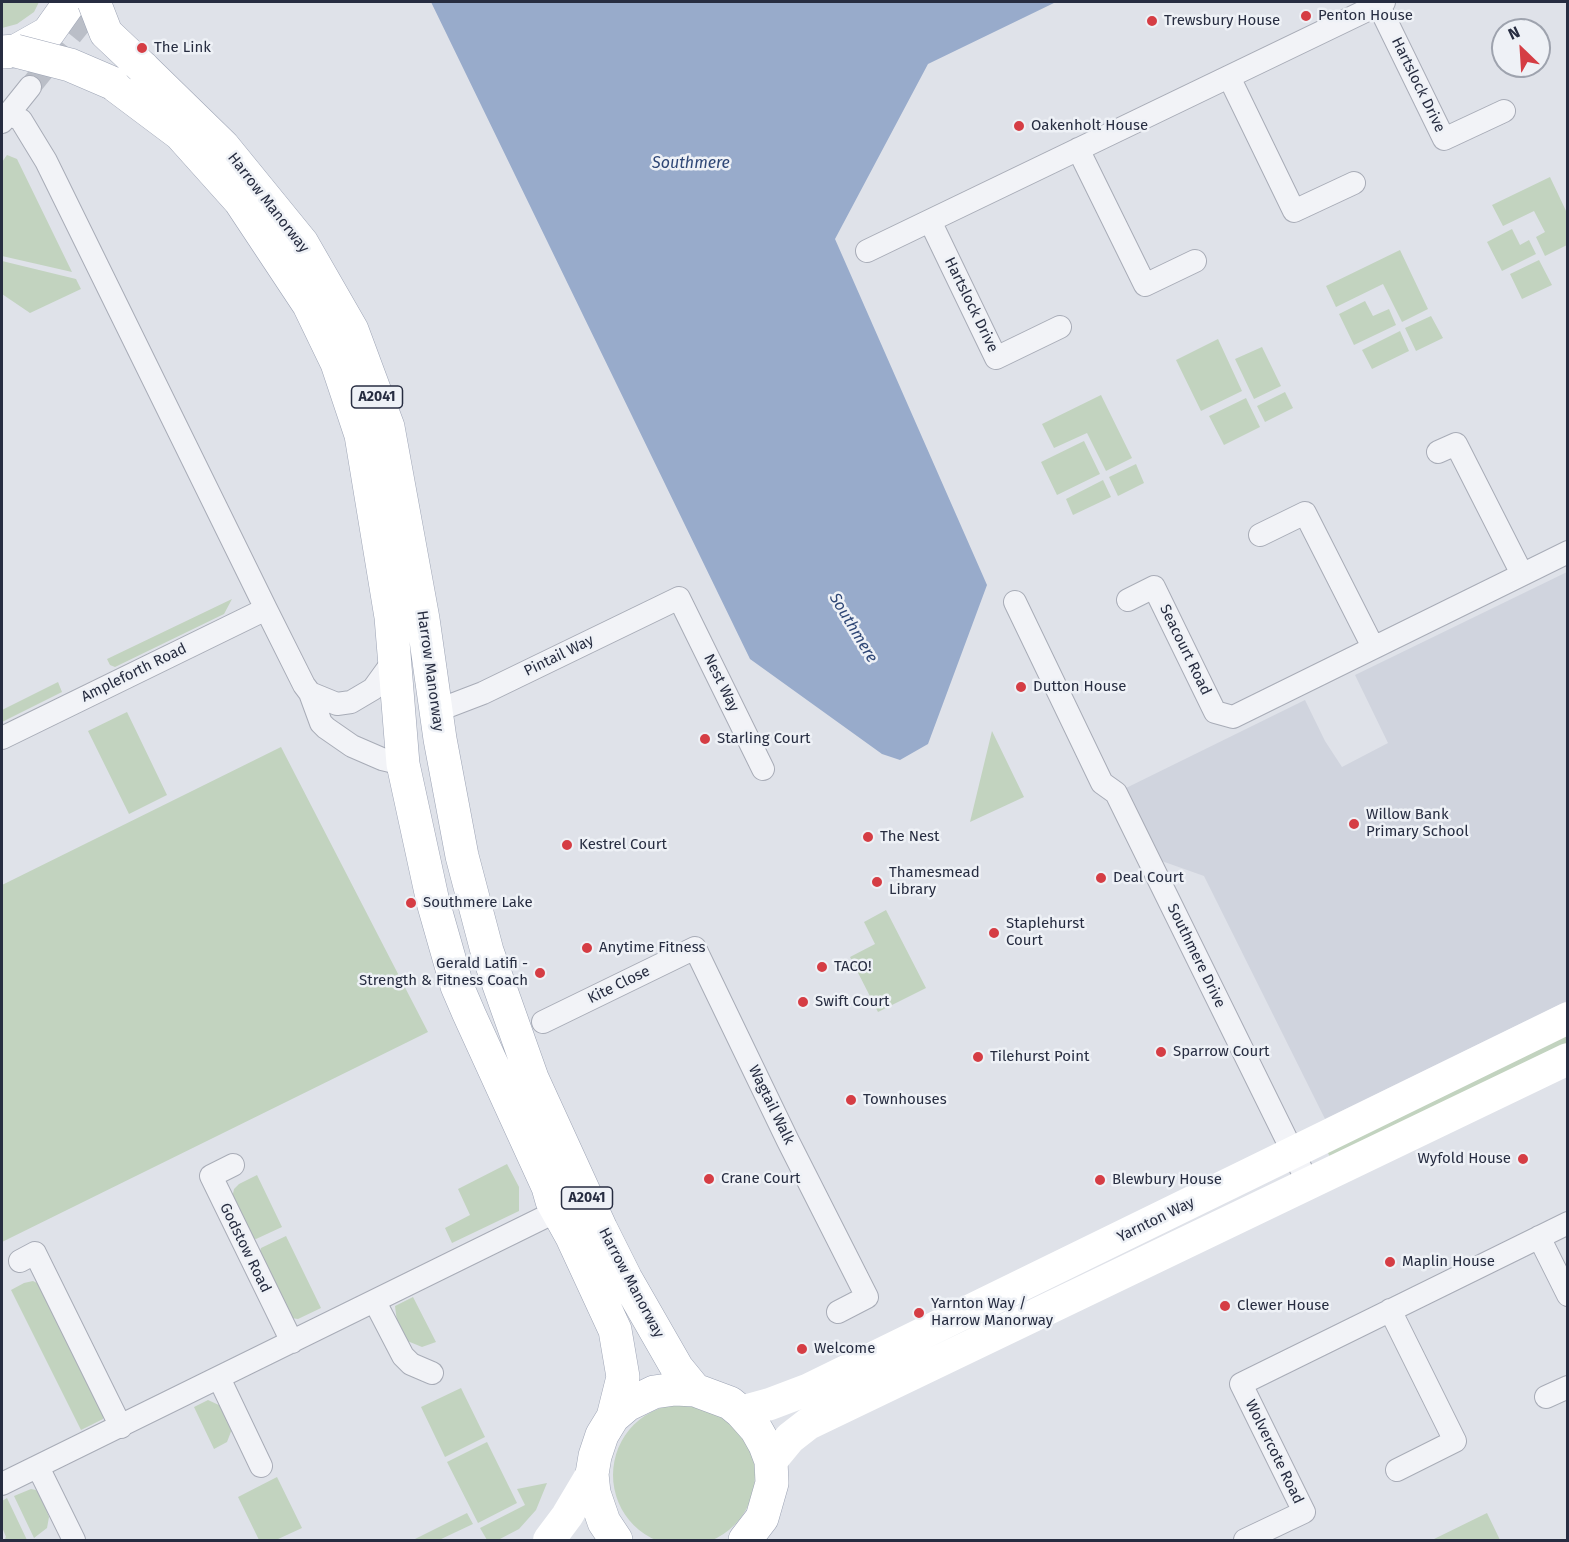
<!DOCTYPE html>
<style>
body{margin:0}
#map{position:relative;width:1569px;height:1542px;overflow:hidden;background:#dfe2e9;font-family:"Fira Sans",sans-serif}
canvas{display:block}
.frame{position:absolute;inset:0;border:3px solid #272d41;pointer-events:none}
.north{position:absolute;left:1491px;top:18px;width:60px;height:60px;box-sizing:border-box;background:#eef1f6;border:2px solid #9ea3ae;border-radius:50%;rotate:335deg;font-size:16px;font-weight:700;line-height:24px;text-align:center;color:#272d41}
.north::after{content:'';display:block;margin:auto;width:21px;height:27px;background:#d53d44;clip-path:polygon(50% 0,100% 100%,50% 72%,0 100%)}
</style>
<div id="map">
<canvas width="1569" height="1542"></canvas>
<div class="frame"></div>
<div class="north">N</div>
</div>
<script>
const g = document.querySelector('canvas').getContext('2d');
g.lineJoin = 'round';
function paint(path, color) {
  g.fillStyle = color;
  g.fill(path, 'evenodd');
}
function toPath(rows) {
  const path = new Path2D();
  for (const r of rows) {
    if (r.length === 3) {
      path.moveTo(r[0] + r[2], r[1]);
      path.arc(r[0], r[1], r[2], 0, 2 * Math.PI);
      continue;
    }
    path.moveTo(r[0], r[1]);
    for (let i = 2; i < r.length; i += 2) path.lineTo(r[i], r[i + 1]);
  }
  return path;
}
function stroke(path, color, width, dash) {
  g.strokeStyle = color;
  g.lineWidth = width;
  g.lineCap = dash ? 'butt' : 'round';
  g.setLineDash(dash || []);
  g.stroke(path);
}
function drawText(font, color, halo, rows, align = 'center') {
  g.font = font + ' "Fira Sans",sans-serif';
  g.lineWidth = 5;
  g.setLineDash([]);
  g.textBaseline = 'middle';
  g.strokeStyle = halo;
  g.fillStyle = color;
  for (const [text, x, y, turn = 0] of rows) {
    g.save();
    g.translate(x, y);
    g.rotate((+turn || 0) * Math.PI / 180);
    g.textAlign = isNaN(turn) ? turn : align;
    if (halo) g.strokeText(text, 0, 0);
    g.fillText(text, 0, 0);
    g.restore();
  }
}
paint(toPath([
 [1567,572,1567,1001,1325,1119,1204,876,1156,859,1124,789,1305,700,1325,741,1342,767,1388,743,1355,675]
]), '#d0d4de');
paint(toPath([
 [2,2,39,2,34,12,17,24,2,28],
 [7,155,17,159,72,272,2,256,2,162],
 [1550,177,1567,213,1567,245,1545,256,1536,237,1545,232,1534,211,1503,226,1492,205],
 [1512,229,1520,245,1529,240,1536,254,1502,271,1487,242],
 [1400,250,1428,309,1402,322,1383,284,1336,307,1326,286],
 [1539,260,1552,285,1522,299,1510,274],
 [2,261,76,279,81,289,30,313,2,294],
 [1365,301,1373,316,1389,309,1396,325,1354,345,1339,314],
 [1431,316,1443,338,1416,351,1405,328],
 [1400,331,1409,351,1372,369,1362,350],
 [1218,339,1242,391,1201,411,1176,360],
 [1262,347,1281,386,1254,399,1235,359],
 [1285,392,1293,408,1265,422,1257,406],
 [1101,395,1132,458,1106,471,1087,433,1054,448,1042,424],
 [1246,398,1260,427,1224,445,1209,416],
 [1084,441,1100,474,1057,495,1041,462],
 [1136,464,1144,483,1118,496,1109,477],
 [1103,480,1111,497,1073,515,1066,499],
 [232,599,224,614,115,667,110,665,107,659],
 [58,682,62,692,2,722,2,710],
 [127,712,167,795,129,814,88,731],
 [992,731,1024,797,970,822],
 [281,747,428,1032,2,1242,2,885],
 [886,910,926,988,878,1012,850,957,875,944,864,922],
 [1567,1031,1567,1048,1330,1157,1326,1149],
 [507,1164,519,1187,519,1211,452,1243,445,1228,470,1215,458,1189],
 [257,1175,282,1227,256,1239,251,1238,232,1198,234,1189,239,1184],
 [286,1236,321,1308,298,1319,291,1318,258,1257,261,1248],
 [33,1281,39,1284,104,1413,103,1419,81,1430,11,1290,24,1283],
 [413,1297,436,1342,422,1347,405,1340,397,1322,395,1306],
 [461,1388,485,1437,445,1457,421,1407],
 [208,1400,221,1406,232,1429,227,1442,214,1449,194,1407],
 [684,1475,71],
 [487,1442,517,1503,478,1523,447,1462],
 [277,1477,302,1528,276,1540,259,1540,238,1497],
 [547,1483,536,1510,519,1529,498,1540,487,1540,480,1528,525,1505,517,1489],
 [31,1489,36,1490,42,1498,49,1517,47,1528,34,1538,14,1496],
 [7,1498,27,1540,6,1540,5,1538,6,1537,2,1527,2,1501],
 [467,1513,473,1524,439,1540,413,1540],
 [1487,1513,1500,1540,1432,1540]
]), '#c2d3bf');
paint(toPath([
 [431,2,1056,2,928,64,835,239,987,585,928,744,900,760,882,754,750,659]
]), '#98abcb');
stroke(toPath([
 [30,87,98,2]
]), '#babec7', 22, [22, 11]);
const street = toPath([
 [1378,4,1444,139,1504,111],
 [1229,77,1294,211,1354,183],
 [9,114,21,120,46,161,266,609,304,685,310,693,321,723,326,728,352,746,382,759,403,764],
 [2,122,30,87],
 [1078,149,1145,285,1195,261],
 [930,221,996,358,1060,327],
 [867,251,1384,2],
 [1438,452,1456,444,1522,574],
 [1260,535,1305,513,1373,647],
 [1128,600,1154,587,1215,712,1233,717,1568,552],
 [1015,602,1102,783,1116,793,1309,1185],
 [310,693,337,704,351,702,373,689,394,660],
 [436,711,483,693,679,598,763,769],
 [2,738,266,609],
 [543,1022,695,948,788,1141,867,1297,838,1312],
 [233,1165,211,1176,292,1342],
 [1539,1237,1568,1295],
 [20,1261,35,1253,121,1427],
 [375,1302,403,1356,411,1364,432,1373],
 [1390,1310,1455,1441,1397,1470],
 [219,1378,261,1466],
 [1546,1397,1568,1387],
 [38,1467,74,1540],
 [2,1484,557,1211],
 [1245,1540,1304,1512,1241,1384,1568,1223]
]);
const primary = toPath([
 [2,52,16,51,48,33,70,2],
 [142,67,223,146,302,243,352,330,388,427,423,619,440,739,462,856,487,951,532,1078,601,1229,626,1279,677,1368,695,1390],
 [112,83,180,134,240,201,309,305,337,363,361,435,391,617,403,764,433,902,457,986,469,1014,548,1187,552,1201,572,1237,615,1330,623,1377,613,1417],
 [616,1540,604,1522,594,1493,592,1474,595,1456,602,1435,613,1417,627,1405,654,1392,675,1389,695,1390,730,1403,741,1412,756,1429,765,1445,771,1461,772,1483,762,1518,745,1540]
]);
stroke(street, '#a8acb7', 24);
stroke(primary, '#9da4b5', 34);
stroke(street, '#f2f3f7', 22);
stroke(toPath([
 [741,1412,770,1404,807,1390,1568,1018],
 [771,1461,790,1438,808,1424,1568,1059],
 [549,1540,567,1516,592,1474]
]), '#fff', 32);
stroke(primary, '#fff', 33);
const primaryBridge = toPath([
 [94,2,106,33,142,67],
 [16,51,70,65,112,83]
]);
stroke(primaryBridge, '#9da4b5', 34, []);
stroke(primaryBridge, '#fff', 33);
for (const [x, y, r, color] of [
 [1306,16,6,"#d53d44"],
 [1152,21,6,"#d53d44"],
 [142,48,6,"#d53d44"],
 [1019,126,6,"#d53d44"],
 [1021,687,6,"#d53d44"],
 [705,739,6,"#d53d44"],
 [1354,824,6,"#d53d44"],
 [868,837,6,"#d53d44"],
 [567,845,6,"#d53d44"],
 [1101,878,6,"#d53d44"],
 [877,882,6,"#d53d44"],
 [411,903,6,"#d53d44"],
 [994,933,6,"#d53d44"],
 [587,948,6,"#d53d44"],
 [822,967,6,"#d53d44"],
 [540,973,6,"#d53d44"],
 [803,1002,6,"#d53d44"],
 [1161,1052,6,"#d53d44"],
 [978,1057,6,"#d53d44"],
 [851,1100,6,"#d53d44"],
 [1523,1159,6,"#d53d44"],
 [709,1179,6,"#d53d44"],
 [1100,1180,6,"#d53d44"],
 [1390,1262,6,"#d53d44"],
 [1225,1306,6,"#d53d44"],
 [919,1313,6,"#d53d44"],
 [802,1349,6,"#d53d44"]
]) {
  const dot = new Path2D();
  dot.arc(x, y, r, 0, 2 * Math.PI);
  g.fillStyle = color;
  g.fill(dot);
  stroke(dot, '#eef1f6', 2);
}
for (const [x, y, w] of [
 [377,397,51],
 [587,1198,51]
]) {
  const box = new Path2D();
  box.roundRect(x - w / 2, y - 11, w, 22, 4.5);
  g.fillStyle = '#eef1f6';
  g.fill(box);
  stroke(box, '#272d41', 1.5);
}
drawText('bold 14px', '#272d41', null, [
 ["A2041",377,397],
 ["A2041",587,1198]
]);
drawText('15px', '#272d41', '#eef1f6', [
 ["Penton House",1318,16],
 ["Trewsbury House",1164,21],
 ["The Link",154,48],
 ["Oakenholt House",1031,126],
 ["Dutton House",1033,687],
 ["Starling Court",717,739],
 ["Willow Bank",1366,815],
 ["Primary School",1366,832],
 ["The Nest",880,837],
 ["Kestrel Court",579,845],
 ["Thamesmead",889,873],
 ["Library",889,890],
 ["Deal Court",1113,878],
 ["Southmere Lake",423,903],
 ["Staplehurst",1006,924],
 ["Court",1006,941],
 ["Anytime Fitness",599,948],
 ["Gerald Latifi -",528,964,"right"],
 ["Strength & Fitness Coach",528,981,"right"],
 ["TACO!",834,967],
 ["Swift Court",815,1002],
 ["Sparrow Court",1173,1052],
 ["Tilehurst Point",990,1057],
 ["Townhouses",863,1100],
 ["Wyfold House",1511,1159,"right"],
 ["Crane Court",721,1179],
 ["Blewbury House",1112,1180],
 ["Maplin House",1402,1262],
 ["Yarnton Way /",931,1304],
 ["Harrow Manorway",931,1321],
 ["Clewer House",1237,1306],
 ["Welcome",814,1349]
], 'left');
drawText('15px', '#272d41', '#eef1f6', [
 ["Hartslock Drive",1418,85,64],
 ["Harrow Manorway",268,203,52],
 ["Hartslock Drive",971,305,64],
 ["Seacourt Road",1185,650,64],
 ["Pintail Way",559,656,-26],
 ["Harrow Manorway",430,671,82],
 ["Ampleforth Road",134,673,-26],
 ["Nest Way",721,683,64],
 ["Southmere Drive",1196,956,64],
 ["Kite Close",619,985,-26],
 ["Wagtail Walk",771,1105,64],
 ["Yarnton Way",1156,1220,-26],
 ["Godstow Road",245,1248,64],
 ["Harrow Manorway",631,1283,62],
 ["Wolvercote Road",1274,1452,64]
]);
drawText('italic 16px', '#2f4776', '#eef1f6', [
 ["Southmere",691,164],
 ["Southmere",853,628,59]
]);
</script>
